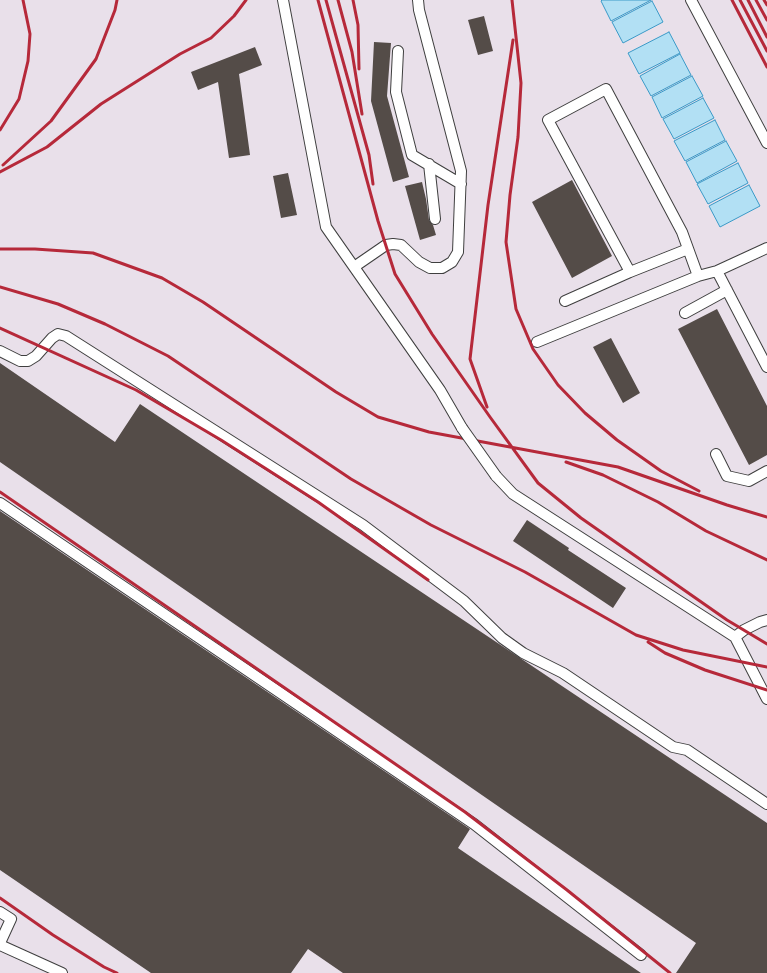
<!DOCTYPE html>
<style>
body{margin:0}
canvas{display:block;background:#fef9eb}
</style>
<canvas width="767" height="973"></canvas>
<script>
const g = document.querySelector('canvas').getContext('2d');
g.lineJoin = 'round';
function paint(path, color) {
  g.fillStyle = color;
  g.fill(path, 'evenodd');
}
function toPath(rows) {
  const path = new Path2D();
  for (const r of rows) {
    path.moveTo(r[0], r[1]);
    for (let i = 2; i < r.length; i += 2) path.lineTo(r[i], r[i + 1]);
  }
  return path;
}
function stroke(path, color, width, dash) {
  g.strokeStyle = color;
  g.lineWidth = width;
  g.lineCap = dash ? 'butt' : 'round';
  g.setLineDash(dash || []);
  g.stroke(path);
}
paint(toPath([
 [0,0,767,0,767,973,0,973]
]), '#e9e0ea');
const water = toPath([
 [602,0,651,0,611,21,601,1,602,0],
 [652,1,663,22,623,43,612,22,652,1],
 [669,32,680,53,639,74,628,53,669,32],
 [680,54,691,75,651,96,640,76,680,54],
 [692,76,703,96,662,118,652,97,692,76],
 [703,98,714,118,674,139,663,119,703,98],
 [715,120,725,140,685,161,674,141,715,120],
 [726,141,737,161,697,183,686,162,726,141],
 [738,163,748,183,708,204,697,184,738,163],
 [749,185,760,206,720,227,709,206,749,185]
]);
paint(water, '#b2e0f4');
stroke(water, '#3b9ac8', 1);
paint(toPath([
 [484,16,493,51,478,55,468,20],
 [374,42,391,43,387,96,409,177,393,182,371,101],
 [255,47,262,65,239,74,250,155,229,158,218,82,198,90,191,72],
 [288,173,297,215,281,218,273,176],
 [572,180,612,256,572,278,532,202],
 [422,182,426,199,429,220,433,225,436,235,420,240,405,186],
 [717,309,767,406,767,455,749,465,678,329],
 [611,338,640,393,623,403,593,347],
 [0,363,115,442,140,404,767,823,767,973,676,973,696,943,0,462],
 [0,511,470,829,458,848,641,973,343,973,308,949,291,973,151,973,0,870],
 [527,520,569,548,568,550,626,588,613,608,513,541]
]), '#544c48');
const minor = toPath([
 [283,0,326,227,440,390,462,428],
 [691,0,767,143],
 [398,51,396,92,412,155,461,184],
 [429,164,435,219],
 [354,267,386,245,393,244,401,245,419,262,430,268,442,268,452,262,458,252,461,171,419,10,418,0],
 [717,271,767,367],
 [630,272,548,120,606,89,682,232,698,276],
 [565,301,630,272,688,249],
 [685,313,727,290],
 [537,342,698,276,717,271,767,248],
 [0,351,20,361,28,361,36,356,52,338,58,334,66,336,363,525,464,601,502,638,523,653,563,673,673,747,687,750,767,804],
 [716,454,727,476,749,481,767,471],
 [496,476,513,494,735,637,767,699],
 [0,503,474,824,641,955],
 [735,637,744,630,760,622,767,620],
 [0,912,11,919,0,943],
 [0,945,62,973]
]);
stroke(minor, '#3f3f3f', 12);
stroke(minor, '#fff', 10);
stroke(toPath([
 [318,0,378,221,395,274,432,334,490,417,538,483,581,518,727,620,767,644],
 [326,0,369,155,373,184],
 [338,0,352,52,362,114],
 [353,0,358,25,359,69],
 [512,0,521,83,518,137,510,195,506,242,516,309,533,349,558,385,585,413,617,440,661,471,699,491],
 [732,0,767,67],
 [740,0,767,51],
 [748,0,767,37],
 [756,0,767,20],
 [764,0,767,5],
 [0,130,19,99,28,61,30,34,23,0],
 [3,165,51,121,96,59,115,10,117,0],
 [0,172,47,147,101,104,180,54,211,38,234,16,246,0],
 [0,249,35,249,93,253,162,278,203,302,336,392,378,417,429,432,618,467,727,505,767,517],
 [0,287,58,304,105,324,168,356,351,479,431,525,525,572,636,635,683,650,767,667],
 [0,328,136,390,221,440,318,502,428,580],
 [487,407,470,359,488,205,513,40],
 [566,462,603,475,658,502,706,531,767,560],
 [0,492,465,812,567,890,670,973],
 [648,642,665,653,705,670,767,690],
 [0,898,53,935,104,967,117,973]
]), '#b6293a', 3);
const minorBridge = toPath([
 [462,428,496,476]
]);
stroke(minorBridge, '#3f3f3f', 12, []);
stroke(minorBridge, '#fff', 10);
</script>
